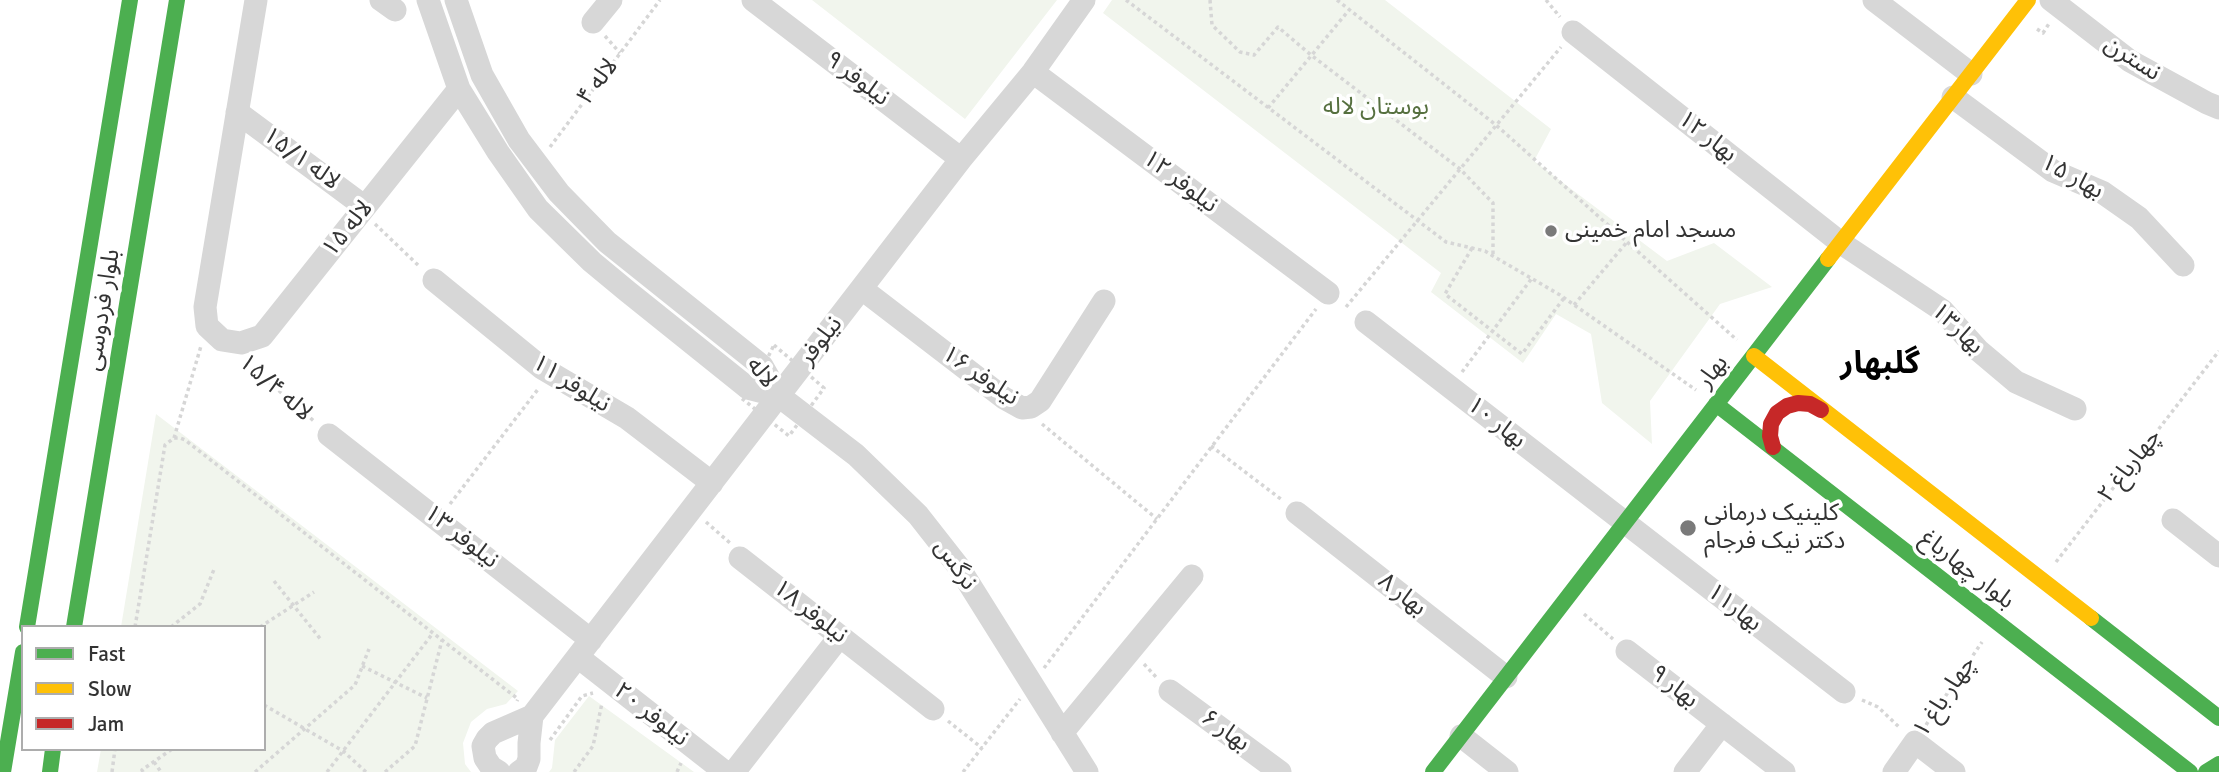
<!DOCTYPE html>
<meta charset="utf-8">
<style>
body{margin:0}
#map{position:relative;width:2219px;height:772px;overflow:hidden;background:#fff;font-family:Signika,sans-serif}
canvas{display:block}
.legend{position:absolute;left:21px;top:625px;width:245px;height:126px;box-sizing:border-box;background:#fff;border:2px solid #adadad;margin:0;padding:9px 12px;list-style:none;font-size:21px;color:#333}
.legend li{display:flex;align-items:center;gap:14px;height:35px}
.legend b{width:35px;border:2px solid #adadad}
</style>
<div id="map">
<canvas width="2219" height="772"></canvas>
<ul class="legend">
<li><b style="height:9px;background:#4caf50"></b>Fast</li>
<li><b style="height:9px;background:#ffc107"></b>Slow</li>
<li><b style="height:9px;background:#c62828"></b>Jam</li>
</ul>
</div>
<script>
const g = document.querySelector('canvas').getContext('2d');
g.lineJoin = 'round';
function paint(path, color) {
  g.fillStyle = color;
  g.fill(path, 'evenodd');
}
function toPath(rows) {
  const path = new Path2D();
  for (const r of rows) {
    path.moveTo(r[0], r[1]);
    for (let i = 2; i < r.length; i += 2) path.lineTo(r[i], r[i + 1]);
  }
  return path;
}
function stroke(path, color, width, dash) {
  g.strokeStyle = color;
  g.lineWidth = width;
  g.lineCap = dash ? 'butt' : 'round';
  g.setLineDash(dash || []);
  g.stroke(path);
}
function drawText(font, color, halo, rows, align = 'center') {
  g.font = font + ' Signika,"Noto Sans Arabic",sans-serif';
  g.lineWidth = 7;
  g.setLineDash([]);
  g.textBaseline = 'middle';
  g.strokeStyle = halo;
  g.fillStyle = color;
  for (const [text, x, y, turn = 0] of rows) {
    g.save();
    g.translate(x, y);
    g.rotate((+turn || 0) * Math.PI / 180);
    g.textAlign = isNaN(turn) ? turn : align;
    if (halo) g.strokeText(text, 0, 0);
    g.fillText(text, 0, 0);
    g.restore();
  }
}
paint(toPath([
 [812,0,1057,0,965,119],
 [1112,0,1385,0,1551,129,1534,161,1667,261,1714,243,1772,287,1720,304,1650,401,1652,444,1602,403,1591,334,1556,314,1523,363,1431,292,1441,273,1103,13],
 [156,414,518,691,506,704,487,709,471,722,463,743,465,764,471,772,97,772,101,749,264,749,264,627,121,627],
 [589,696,694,772,549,772,552,768,555,740]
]), '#f1f5ed');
stroke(toPath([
 [1126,0,1446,242,1485,251,1493,256,1560,295,1696,390],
 [1210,0,1212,25,1240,52,1254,55,1278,27,1311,55,1460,169,1493,203,1493,256],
 [1337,0,1496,125,1737,340],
 [1546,0,1560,17],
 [2037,29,2043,33,2050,22],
 [605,36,620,53],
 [1268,108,1349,10],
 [550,147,660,0],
 [375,224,420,267],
 [1472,248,1445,294,1522,354,1564,298],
 [1574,305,1627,242],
 [1346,307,1561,47],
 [774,345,824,388,789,436,740,397,766,361,774,345],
 [247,363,315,422],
 [1462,372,1532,278],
 [1042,424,1157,519],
 [174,438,201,346],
 [1211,446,1282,500],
 [450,504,539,388],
 [706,522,730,543],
 [2056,562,2219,351],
 [274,581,322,641],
 [1584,614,1613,639],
 [135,627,165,445,174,438,180,438,185,440,442,640,518,699,517,701],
 [171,627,200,604,215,567],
 [260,627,314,592],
 [1144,664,1156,677],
 [362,666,427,698],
 [1044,668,1316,309],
 [1862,700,1878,707,1900,728],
 [264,705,343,751,366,772],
 [948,721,982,748],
 [1926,725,1982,642],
 [550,740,582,696,593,693],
 [154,762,161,772],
 [112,772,115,749],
 [143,772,142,770,172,749],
 [255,772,355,685,369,649],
 [327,772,433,633],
 [385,772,415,746,442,640],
 [574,772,593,746,602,703],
 [677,772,681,763],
 [963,772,1020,699]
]), '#d6d6d6', 3.5, [3.5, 3.5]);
stroke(toPath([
 [256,0,205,307,207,326,222,340,241,343,262,336,459,89],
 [381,0,395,10],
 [428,0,459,89,498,152,538,209,592,262,627,291,748,388,779,396,856,455,918,515,958,566,1087,772],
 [456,0,482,75,519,140,559,193,607,242,762,366,779,396],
 [753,0,961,159],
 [1874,0,1971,74],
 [2051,0,2130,61,2207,103,2219,108],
 [593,22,611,0],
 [1573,32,1841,243,1942,310,1978,350,2016,382,2075,409],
 [1033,72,1328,293],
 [1953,97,2053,171,2102,192,2139,218,2183,265],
 [237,112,365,207],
 [434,280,542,368,627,418,712,483],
 [862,289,1004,398,1022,408,1031,407,1040,401,1104,301],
 [1366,322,1844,692],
 [329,435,591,640],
 [1297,513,1506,677],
 [2173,520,2219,556],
 [740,558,933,709],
 [1627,651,1784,772],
 [578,657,725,772],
 [1170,691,1280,772],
 [1062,733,1192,576],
 [1461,736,1507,772],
 [499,772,491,767,485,758,483,746,487,739,493,733,532,716,961,159,1033,72,1084,0],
 [519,772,526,767,529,759,529,743,532,716],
 [734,772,840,636],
 [1685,772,1722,724],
 [1894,772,1915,742,1954,772]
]), '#d7d7d7', 23);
stroke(toPath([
 [1716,404,2190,772],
 [2091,618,2219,718],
 [27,627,130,0],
 [74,627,177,0],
 [3,772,23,652],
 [50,772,53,749],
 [1433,772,1828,259],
 [2206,772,2219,764]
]), '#4caf50', 16);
stroke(toPath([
 [1828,259,2028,0],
 [1754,356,2091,618]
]), '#ffc107', 16);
stroke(toPath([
 [1773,447,1770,436,1771,424,1777,413,1787,406,1798,403,1810,404,1821,410]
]), '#c62828', 16);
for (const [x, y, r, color] of [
 [1551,231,7,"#7a7a7a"],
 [1688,528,9,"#7a7a7a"]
]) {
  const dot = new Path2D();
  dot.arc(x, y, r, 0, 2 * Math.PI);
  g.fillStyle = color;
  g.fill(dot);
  stroke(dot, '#fff', 2.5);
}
drawText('24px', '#333', '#fff', [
 ["نسترن",2132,59,33],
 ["نیلوفر ۹",857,79,37],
 ["لاله ۴",598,82,-53],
 ["بهار ۱۲",1707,137,38],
 ["لاله ۱۵/۱",301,159,36],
 ["بهار ۱۵",2072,177,29],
 ["نیلوفر ۱۲",1180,182,37],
 ["لاله ۱۵",348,229,-51],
 ["بلوار فردوسی",103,310,-81],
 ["بهار۱۳",1957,329,44],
 ["نیلوفر",821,341,-52],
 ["بهار",1713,372,-52],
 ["لاله",761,373,51],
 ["نیلوفر ۱۶",980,376,34],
 ["نیلوفر ۱۱",571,384,32],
 ["لاله ۱۵/۴",275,388,41],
 ["بهار ۱۰",1496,423,38],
 ["چهارباغ ۲",2130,466,-52],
 ["نیلوفر ۱۳",461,537,38],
 ["نرگس",955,565,55],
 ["بلوار چهارباغ",1967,570,38],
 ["بهار ۸",1402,595,38],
 ["بهار۱۱",1734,608,38],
 ["نیلوفر ۱۸",810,612,38],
 ["بهار ۹",1674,687,38],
 ["چهار باغ ۱",1945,697,-56],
 ["نیلوفر ۲۰",651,715,38],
 ["بهار ۶",1225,731,36]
]);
drawText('24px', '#56703f', '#fff', [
 ["بوستان لاله",1376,108]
]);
drawText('24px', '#333', '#fff', [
 ["مسجد امام خمینی",1565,231],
 ["کلینیک درمانی",1704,514],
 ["دکتر نیک فرجام",1704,542]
], 'left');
drawText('bold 32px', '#000', '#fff', [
 ["گلبهار",1880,365]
]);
</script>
